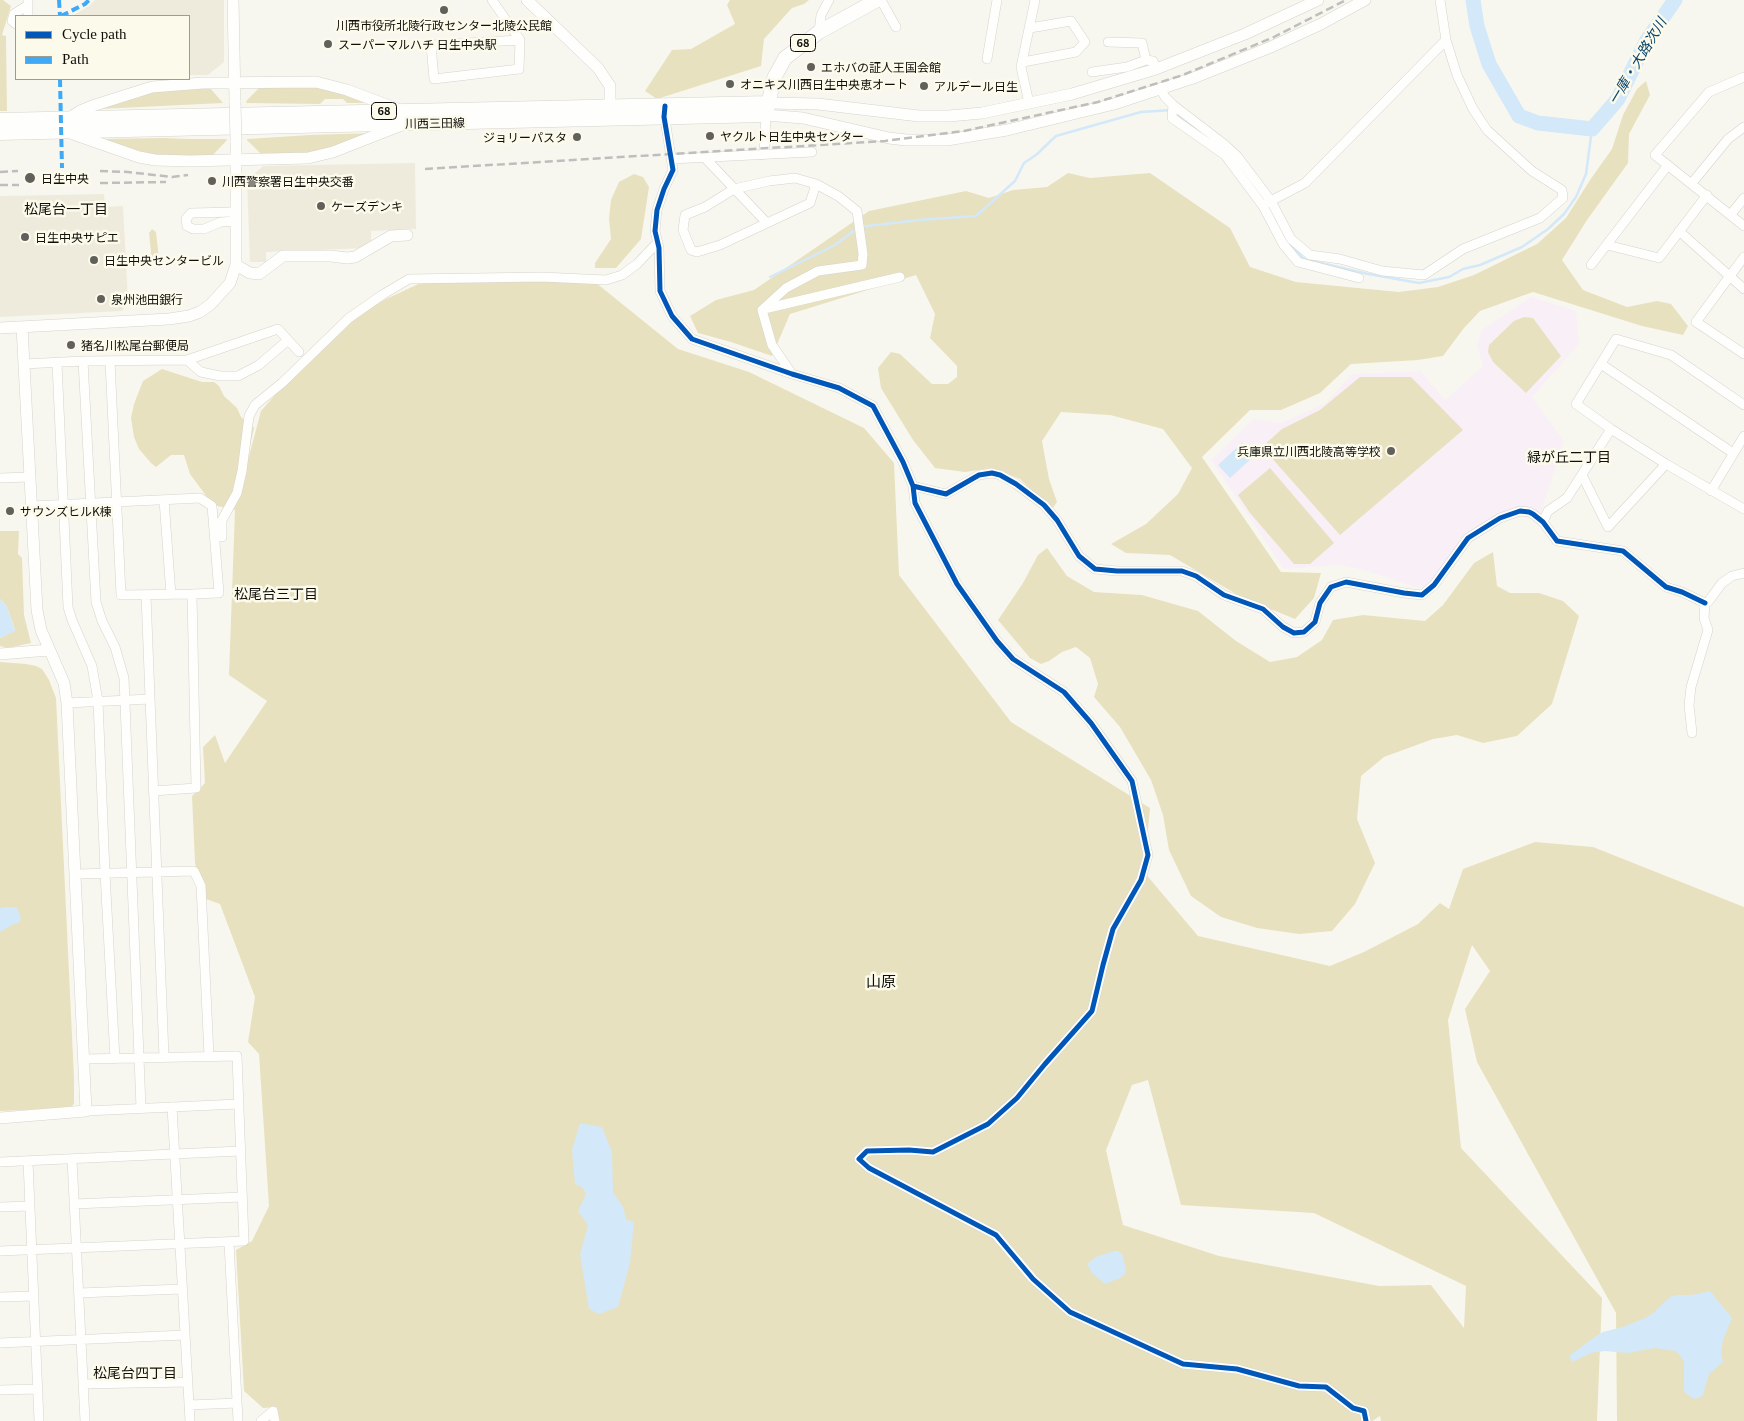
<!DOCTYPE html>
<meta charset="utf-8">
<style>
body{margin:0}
#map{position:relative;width:1744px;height:1421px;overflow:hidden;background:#f8f7ef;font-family:Georgia,serif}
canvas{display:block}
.legend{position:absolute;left:15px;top:15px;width:175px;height:65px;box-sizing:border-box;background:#fcfaeb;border:1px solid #9d9c91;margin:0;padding:6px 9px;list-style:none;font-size:15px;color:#0f0e09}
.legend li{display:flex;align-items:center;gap:10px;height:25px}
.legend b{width:25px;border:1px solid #9d9c91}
</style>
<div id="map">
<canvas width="1744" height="1421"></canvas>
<ul class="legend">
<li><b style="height:6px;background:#0057b8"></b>Cycle path</li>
<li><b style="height:6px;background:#3fa9f5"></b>Path</li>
</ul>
</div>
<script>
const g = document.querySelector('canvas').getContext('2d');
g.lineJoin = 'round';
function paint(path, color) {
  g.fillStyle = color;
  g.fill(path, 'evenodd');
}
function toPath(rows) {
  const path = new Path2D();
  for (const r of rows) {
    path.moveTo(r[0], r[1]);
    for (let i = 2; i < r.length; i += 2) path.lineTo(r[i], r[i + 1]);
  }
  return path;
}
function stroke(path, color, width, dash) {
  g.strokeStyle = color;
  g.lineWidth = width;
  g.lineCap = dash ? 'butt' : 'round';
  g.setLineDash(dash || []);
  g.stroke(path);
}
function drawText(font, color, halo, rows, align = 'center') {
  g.font = font + ' Georgia,"Noto Sans JP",serif';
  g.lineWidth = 5;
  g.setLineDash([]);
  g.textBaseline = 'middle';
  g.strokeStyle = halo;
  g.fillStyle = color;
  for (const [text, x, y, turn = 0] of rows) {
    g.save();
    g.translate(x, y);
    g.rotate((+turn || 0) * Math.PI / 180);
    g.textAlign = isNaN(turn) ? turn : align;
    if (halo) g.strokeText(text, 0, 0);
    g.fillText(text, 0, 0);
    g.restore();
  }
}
paint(toPath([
 [95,0,224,0,224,62,208,75,189,75,189,16,72,16,89,6],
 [415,163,416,229,371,231,371,241,366,248,266,252,266,262,250,262,247,180,263,166],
 [104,194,105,207,123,206,128,300,122,311,0,317,0,196]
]), '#eeebdc');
paint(toPath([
 [1531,297,1576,311,1579,344,1532,397,1564,441,1540,515,1528,508,1469,533,1430,586,1418,588,1364,570,1338,565,1284,569,1211,460,1254,419,1281,423,1326,403,1352,374,1421,371,1445,400,1483,366,1477,345,1482,330]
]), '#f9eff6');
paint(toPath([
 [0,0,3,0,11,6,2,35,6,36,7,111,0,111],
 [730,0,809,0,804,4,792,8,764,39,761,66,657,99,645,91,672,50,691,49,735,24,727,5],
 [1646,81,1650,95,1629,134,1628,163,1587,220,1562,260,1583,290,1627,307,1657,301,1671,304,1688,326,1683,335,1642,326,1533,292,1480,311,1464,328,1443,356,1418,360,1351,364,1320,393,1281,410,1250,410,1202,457,1281,572,1321,573,1314,598,1295,619,1241,597,1170,555,1126,553,1111,544,1146,524,1178,494,1192,468,1163,429,1110,415,1061,412,1042,441,1049,479,1057,502,1052,509,1020,479,991,468,965,472,935,468,913,440,881,388,878,368,891,352,900,354,932,384,948,384,957,377,957,366,930,338,935,314,916,275,790,314,772,356,731,342,698,333,690,316,716,300,754,290,869,211,966,191,989,198,1013,190,1047,187,1068,173,1090,178,1150,173,1230,228,1250,267,1296,282,1399,292,1438,287,1474,275,1537,244,1566,218,1590,180,1612,149,1623,115,1637,89],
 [296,85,328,89,373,103,347,103,343,99,325,99,320,104,246,103,247,100,261,86],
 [210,88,223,103,99,109,146,92],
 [374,133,319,152,262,155,247,140,247,139,310,135],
 [164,138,188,139,226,139,227,140,213,155,159,155,146,153,98,139],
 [634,174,643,177,649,187,641,239,616,268,595,268,595,263,611,239,609,219,611,200,619,182],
 [152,229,156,232,159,259,157,261,154,261,150,257,151,252,149,233],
 [590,278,678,349,749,372,864,428,894,463,899,575,1011,722,1150,808,1144,872,1198,936,1330,966,1364,952,1418,924,1440,903,1449,909,1463,869,1535,842,1593,847,1744,907,1744,1421,1617,1421,1616,1313,1477,1062,1465,1009,1490,971,1472,945,1448,1020,1461,1148,1602,1298,1597,1421,1381,1421,1380,1416,1372,1421,279,1421,277,1407,263,1408,244,1391,236,1250,252,1241,269,1206,259,1054,248,1042,255,997,220,904,206,899,195,863,192,796,205,783,203,747,215,735,225,763,267,701,229,675,235,510,213,505,190,474,184,455,171,455,156,467,151,463,139,449,134,437,131,418,134,404,143,381,162,369,202,382,214,382,219,386,224,396,237,408,241,417,254,428,240,490,261,411,341,320,427,280],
 [1148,1080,1181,1205,1314,1213,1466,1286,1464,1328,1431,1285,1379,1286,1219,1256,1123,1225,1106,1150,1132,1085],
 [1524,317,1533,318,1561,356,1526,393,1493,362,1488,352,1489,345,1514,321],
 [1360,377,1411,377,1463,430,1340,535,1262,447,1282,429,1320,410],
 [1270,468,1334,543,1310,564,1294,564,1250,513,1238,495],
 [0,531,19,531,18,554,22,558,24,615,31,643,8,648,0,646,0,638,15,630,7,607,0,599],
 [1047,548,1067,576,1094,592,1142,595,1198,611,1236,641,1270,662,1297,657,1322,640,1333,620,1363,615,1425,621,1443,605,1474,563,1493,552,1497,586,1510,593,1539,593,1563,601,1579,616,1552,704,1517,736,1483,743,1457,735,1433,739,1384,757,1361,776,1357,819,1375,863,1355,904,1332,931,1299,934,1257,928,1221,917,1191,896,1169,850,1163,815,1151,780,1120,727,1094,697,1098,684,1090,658,1076,647,1062,652,1049,661,1041,664,1030,658,998,620,1023,583,1038,555],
 [0,662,26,664,36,666,42,669,49,680,56,698,74,1078,74,1104,70,1108,0,1111]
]), '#e8e1bf');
paint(toPath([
 [1242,443,1254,456,1230,478,1218,465],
 [0,599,7,607,15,631,0,638],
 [5,907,17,907,21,918,19,923,14,924,0,932,0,908],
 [580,1123,602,1127,612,1152,613,1192,623,1207,626,1219,634,1222,630,1263,618,1307,599,1314,589,1309,580,1254,588,1225,578,1211,586,1194,582,1187,575,1184,572,1150],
 [1114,1251,1118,1251,1122,1254,1126,1269,1125,1274,1120,1278,1105,1284,1092,1273,1087,1264,1096,1257],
 [1710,1291,1732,1318,1723,1340,1721,1354,1723,1362,1709,1374,1703,1395,1699,1398,1694,1399,1685,1393,1684,1389,1684,1362,1679,1354,1675,1351,1655,1348,1628,1353,1605,1351,1591,1353,1572,1362,1569,1356,1593,1338,1603,1332,1623,1327,1645,1318,1652,1314,1670,1297,1677,1295,1692,1295]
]), '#d3e8f8');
stroke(toPath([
 [1178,114,1195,129],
 [1288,241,1291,246,1304,259,1368,274,1419,283,1449,277,1463,269,1480,265,1522,247,1548,229,1564,214,1576,197,1586,174,1592,129],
 [770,277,835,245,859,227,919,220,976,216,1015,181,1024,163,1036,155,1056,136,1141,112,1172,110]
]), '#d3e8f8', 2.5);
stroke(toPath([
 [1473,0,1477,26,1489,64,1519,116,1538,123,1592,129,1618,99,1647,40,1675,0]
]), '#d3e8f8', 15);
const minor = toPath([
 [492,0,520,40,519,69,434,79,431,45,520,40],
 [881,0,896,27],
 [28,16,28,0],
 [16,24,12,21,14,14,28,5],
 [819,32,821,15,829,0],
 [1108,42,1142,43,1146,60],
 [987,59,997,0],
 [1023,62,1076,52,1085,42,1071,21,1030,28],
 [1092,72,1127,67,1146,60,1153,61,1156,69],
 [1744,77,1709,92,1655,155,1744,226],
 [1161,90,1165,97,1173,105,1224,144,1237,156,1271,201,1291,239,1310,255,1340,259,1382,271,1424,275,1463,249,1540,218,1563,198,1562,190,1532,171,1487,130,1473,109,1457,75,1446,40,1440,0],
 [1029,103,1021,67,1035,0],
 [1173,105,1172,118,1225,155,1263,206,1283,244,1298,262,1359,278],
 [664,113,673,170,664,189,657,210,655,231,659,248,660,291,672,316,692,339,792,374,839,388,873,406,903,462,913,486,915,503,957,584,997,641,1013,659,1064,692,1091,723,1132,781,1148,855,1141,880,1113,929,1103,965,1092,1011,1045,1064,1017,1098,988,1124,933,1152,909,1150,867,1151,859,1159,869,1168,996,1235,1033,1279,1070,1312,1183,1364,1237,1369,1299,1386,1326,1387,1353,1408,1364,1411,1366,1421],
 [764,155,766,115],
 [705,158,767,223],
 [671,159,812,152],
 [795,178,816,184,810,203,720,245,697,252,691,250,683,230,685,215,705,207,734,189,769,181,795,178],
 [1692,183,1728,139,1744,127],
 [1267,203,1305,183,1446,40],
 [236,212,191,213,186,219,187,226,193,229,204,229,221,222,236,221],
 [1731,214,1744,198],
 [1679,231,1744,289],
 [1607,245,1659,258,1707,195],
 [1744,257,1696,322,1744,354],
 [1591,265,1668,165],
 [764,309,900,277],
 [762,310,786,288,818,271,862,265,863,254,857,211,838,196,816,184],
 [762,310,772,345,792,374],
 [187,360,201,372,220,376,238,376,259,365,288,340],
 [83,361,96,602,102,621,115,647,124,678,141,1108],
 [110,361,121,595,192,594],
 [57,363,68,607,72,620,92,666,98,701,105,873,115,1059],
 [24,364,83,361,187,360,278,329,299,352],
 [1601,364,1733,453],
 [1744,405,1671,355,1616,339,1576,404,1611,429,1666,464,1744,509],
 [1582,475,1608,527,1666,464],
 [0,478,30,477],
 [913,486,946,494,979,475,992,473,1000,475,1016,484,1044,505,1057,520,1079,556,1095,569,1117,571,1182,571,1196,576,1224,595,1263,609,1283,627,1294,633,1304,632,1315,622,1320,603,1331,587,1346,582,1404,593,1422,595,1434,585,1468,538,1500,518,1520,511,1529,512,1533,514,1543,522,1557,541,1623,551,1666,587,1682,592,1705,603],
 [1711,491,1744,436],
 [164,500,171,595],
 [31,506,200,498,212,506,219,593,192,594,196,788,153,791],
 [1543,522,1548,511,1567,498,1611,429],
 [215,537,222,537,222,520,237,493,242,471,249,416,255,405,282,383,349,318,382,295,409,279,542,277,606,280,622,275,637,264,658,242],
 [146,595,164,1057],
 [1705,603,1708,602,1722,583,1732,576,1744,573],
 [67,703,150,699],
 [1692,733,1689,705,1691,687,1708,630,1704,618,1705,603],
 [76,874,194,871,201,886,209,1056],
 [172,1107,190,1421],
 [86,1111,238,1104],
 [72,1159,85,1421],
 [28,1161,39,1421],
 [0,1162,240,1151],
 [74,1204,242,1197],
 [0,1207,30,1206],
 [229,1242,238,1421],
 [0,1251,244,1241,237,1056,84,1059],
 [79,1293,182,1289],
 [0,1297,34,1296],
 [0,1343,185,1335],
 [83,1384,188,1382],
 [0,1390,38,1389],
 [189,1405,237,1403],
 [261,1421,273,1411,275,1421]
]);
const tertiary = toPath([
 [233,0,235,102],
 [527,0,598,68,610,86,610,115],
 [768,103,818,104,919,116,949,116,982,113,1072,94,1156,69,1245,34,1318,0],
 [766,115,803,118,889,138,906,140,947,140,1007,130,1114,104,1196,77,1271,47,1321,24,1365,0],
 [68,119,80,111,92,106,152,87,203,83,316,82,347,90,400,110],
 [73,134,139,157,155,160,190,161,308,158,333,152,402,125],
 [236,265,250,273,259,274,283,256,331,256,347,258,355,257,391,236,407,235],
 [0,328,169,319,189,316,200,312,211,304,230,283,236,265,236,141],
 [0,654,49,650],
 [0,1118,86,1111,67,703,64,683,41,630,37,610,22,327]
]);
const primary = toPath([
 [0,120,768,103],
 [0,133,766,115,774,78,785,58,819,32,877,0]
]);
stroke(minor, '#d4d3cd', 10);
stroke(tertiary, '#d4d3cd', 12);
stroke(primary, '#d4d3cd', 15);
stroke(minor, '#fefefd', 9);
stroke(tertiary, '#fefefd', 11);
stroke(primary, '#fefefd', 14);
stroke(toPath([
 [425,169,885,141,964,131,1098,102,1183,75,1274,37,1346,0],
 [100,171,128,172,172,177,188,175],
 [0,172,18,171],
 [100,183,166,182],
 [0,185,19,185]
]), '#bfbebc', 2.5, [8, 4]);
const tertiaryBridge = toPath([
 [235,102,236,141]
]);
stroke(tertiaryBridge, '#d4d3cd', 12, []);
stroke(tertiaryBridge, '#fefefd', 11);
stroke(toPath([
 [59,0,60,16],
 [61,16,85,4,89,0],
 [60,79,62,168]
]), '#3fa9f5', 4, [8, 4]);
stroke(toPath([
 [665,106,664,117,673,170,664,189,657,210,655,231,659,248,660,291,672,316,692,339,792,374,839,388,873,406,903,462,913,486,915,503,957,584,997,641,1013,659,1064,692,1091,723,1132,781,1148,855,1141,880,1113,929,1103,965,1092,1011,1045,1064,1017,1098,988,1124,933,1152,909,1150,867,1151,859,1159,869,1168,996,1235,1033,1279,1070,1312,1183,1364,1237,1369,1299,1386,1326,1387,1353,1408,1364,1411,1366,1421],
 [913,486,946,494,979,475,992,473,1000,475,1016,484,1044,505,1057,520,1079,556,1095,569,1117,571,1182,571,1196,576,1224,595,1263,609,1283,627,1294,633,1304,632,1315,622,1320,603,1331,587,1346,582,1404,593,1422,595,1434,585,1468,538,1500,518,1520,511,1529,512,1533,514,1543,522,1557,541,1623,551,1666,587,1682,592,1705,603]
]), '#0057b8', 5);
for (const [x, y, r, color] of [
 [444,10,5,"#61605a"],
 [328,44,5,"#61605a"],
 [811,67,5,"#61605a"],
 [730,84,5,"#61605a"],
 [924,86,5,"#61605a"],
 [710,136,5,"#61605a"],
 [577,137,5,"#61605a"],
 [30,178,6,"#61605a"],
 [212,181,5,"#61605a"],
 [321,206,5,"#61605a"],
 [25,237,5,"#61605a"],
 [94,260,5,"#61605a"],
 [101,299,5,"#61605a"],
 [71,345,5,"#61605a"],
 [1391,451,5,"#61605a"],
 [10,511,5,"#61605a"]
]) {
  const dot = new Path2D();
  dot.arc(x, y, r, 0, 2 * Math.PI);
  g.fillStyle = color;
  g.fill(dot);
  stroke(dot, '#fcfaeb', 2);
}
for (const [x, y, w] of [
 [803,43,25],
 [384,111,25]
]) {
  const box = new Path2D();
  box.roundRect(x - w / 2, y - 8.5, w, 17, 4);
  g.fillStyle = '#fcfaeb';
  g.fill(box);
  stroke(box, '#0f0e09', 1);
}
drawText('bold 11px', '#0f0e09', null, [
 ["68",803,43],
 ["68",384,111]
]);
drawText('12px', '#0f0e09', '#fcfaeb', [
 ["川西市役所北陵行政センター北陵公民館",444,25,"center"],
 ["スーパーマルハチ 日生中央駅",338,44],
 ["エホバの証人王国会館",821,67],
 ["オニキス川西日生中央恵オート",740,84],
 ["アルデール日生",934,86],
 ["ヤクルト日生中央センター",720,136],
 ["ジョリーパスタ",567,137,"right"],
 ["日生中央",41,178],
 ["川西警察署日生中央交番",222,181],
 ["ケーズデンキ",331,206],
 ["日生中央サピエ",35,237],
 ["日生中央センタービル",104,260],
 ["泉州池田銀行",111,299],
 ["猪名川松尾台郵便局",81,345],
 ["兵庫県立川西北陵高等学校",1381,451,"right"],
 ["サウンズヒルK棟",20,511]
], 'left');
drawText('12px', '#0f0e09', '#fcfaeb', [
 ["川西三田線",435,123,-1]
]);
drawText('italic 14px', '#08446c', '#fcfaeb', [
 ["一庫・大路次川",1637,61,-59]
]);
drawText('14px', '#0f0e09', '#fcfaeb', [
 ["松尾台一丁目",66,209],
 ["緑が丘二丁目",1569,457],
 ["松尾台三丁目",276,594],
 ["松尾台四丁目",135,1373]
]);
drawText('15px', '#0f0e09', '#fcfaeb', [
 ["山原",881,981]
]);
</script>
